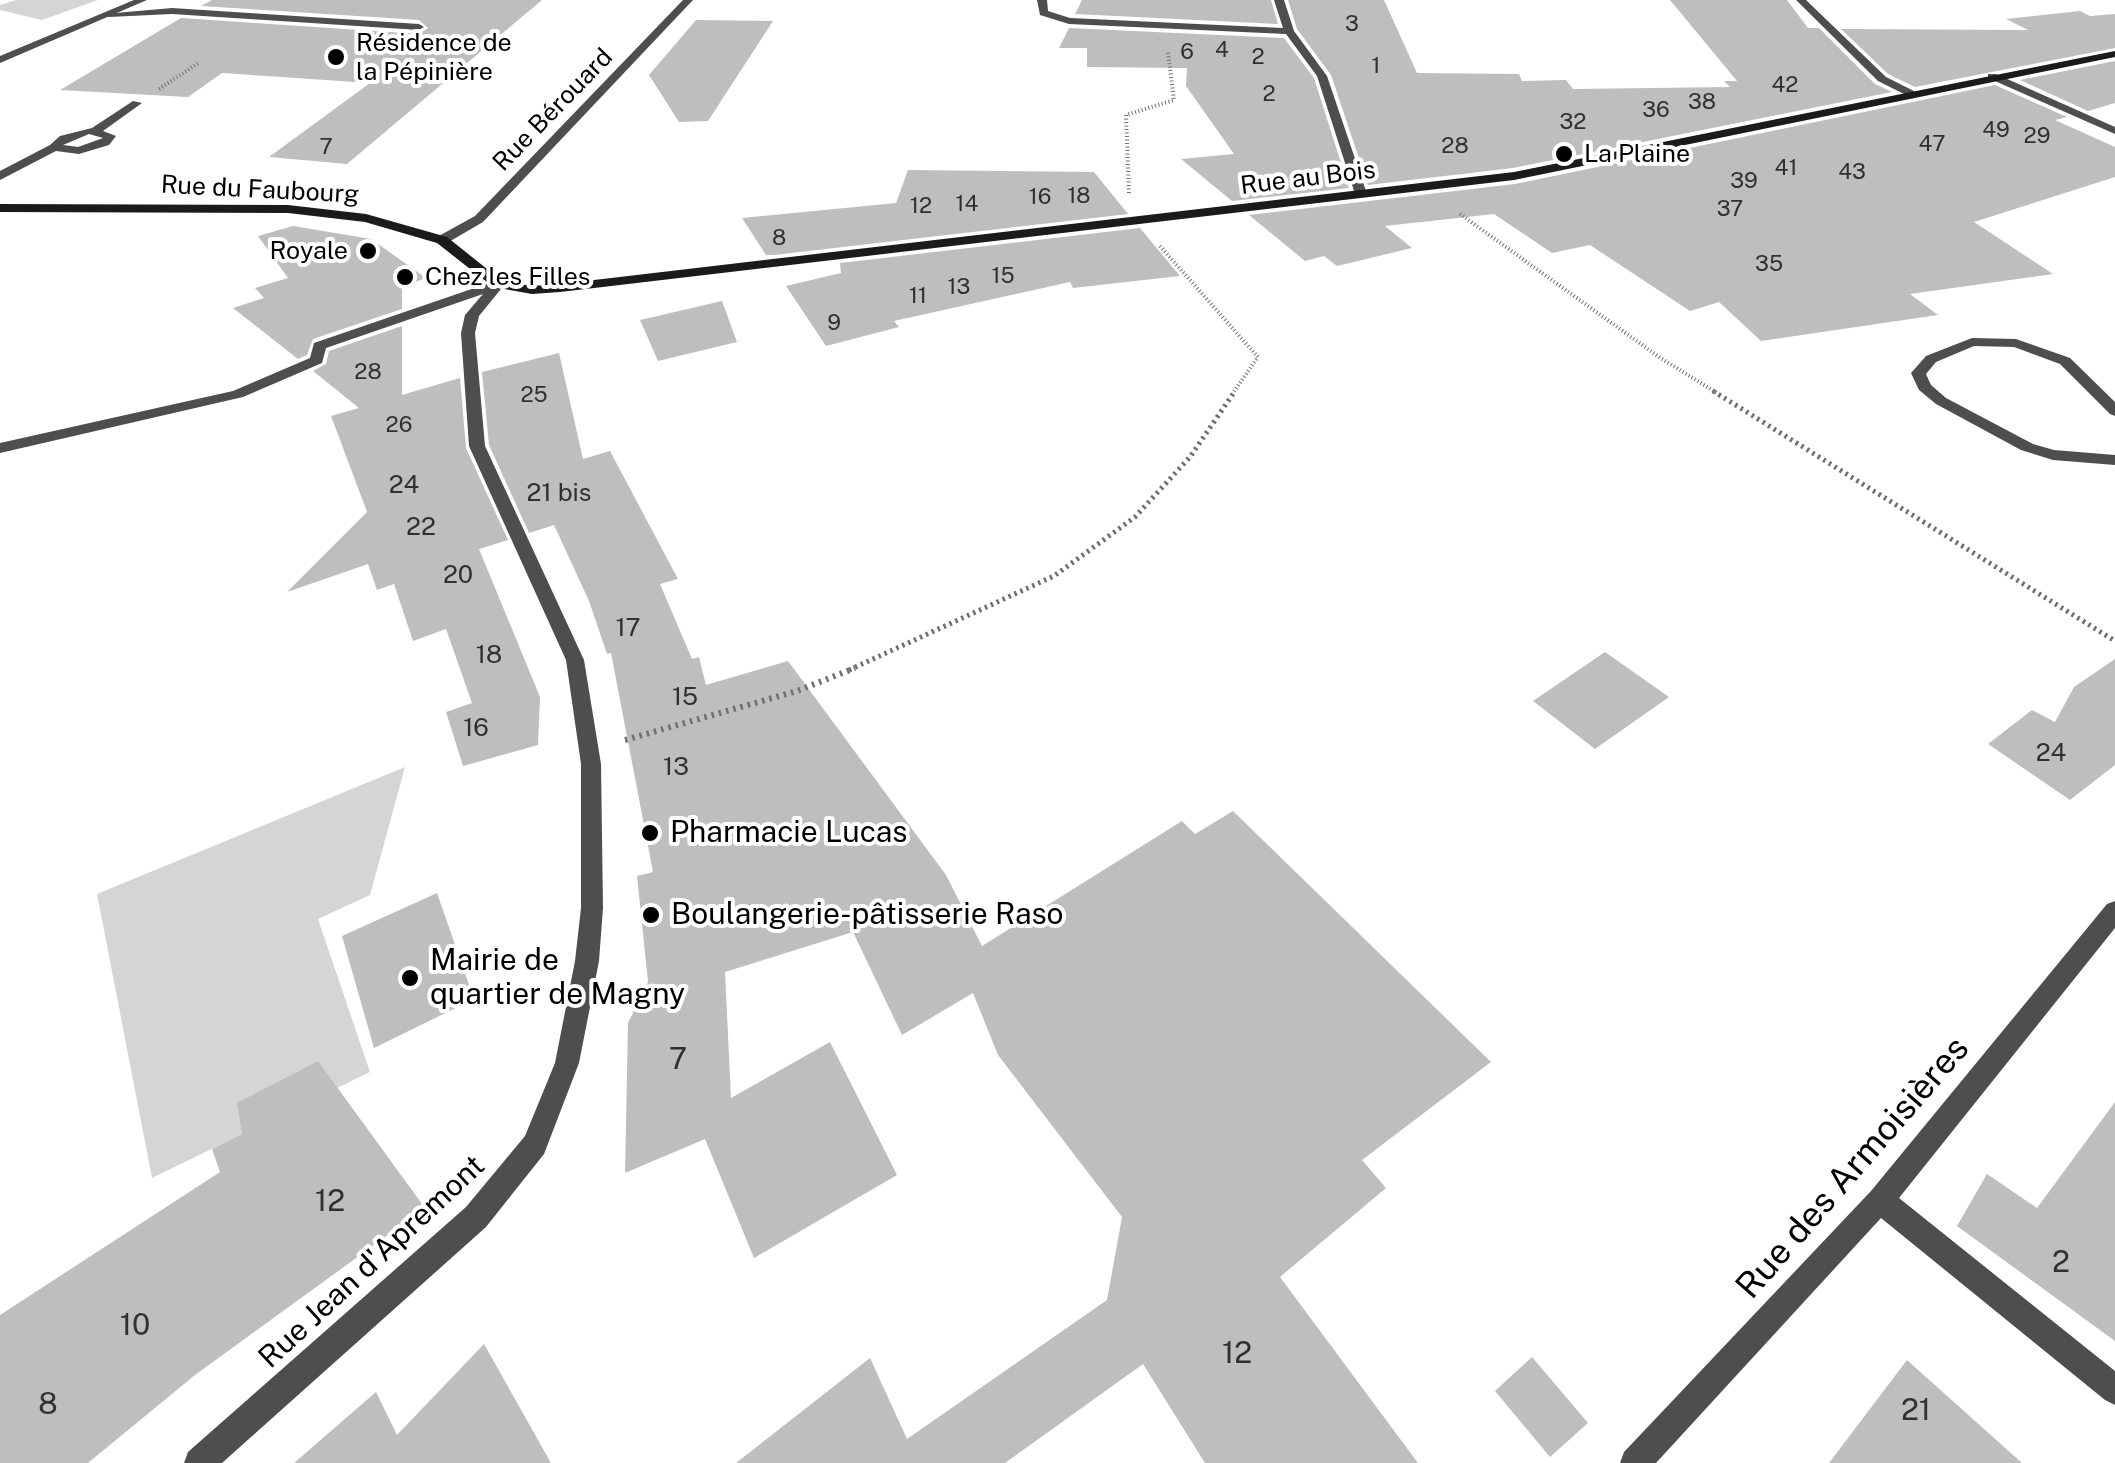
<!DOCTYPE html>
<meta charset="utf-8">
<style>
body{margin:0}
canvas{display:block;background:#fff}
</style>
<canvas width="2115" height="1463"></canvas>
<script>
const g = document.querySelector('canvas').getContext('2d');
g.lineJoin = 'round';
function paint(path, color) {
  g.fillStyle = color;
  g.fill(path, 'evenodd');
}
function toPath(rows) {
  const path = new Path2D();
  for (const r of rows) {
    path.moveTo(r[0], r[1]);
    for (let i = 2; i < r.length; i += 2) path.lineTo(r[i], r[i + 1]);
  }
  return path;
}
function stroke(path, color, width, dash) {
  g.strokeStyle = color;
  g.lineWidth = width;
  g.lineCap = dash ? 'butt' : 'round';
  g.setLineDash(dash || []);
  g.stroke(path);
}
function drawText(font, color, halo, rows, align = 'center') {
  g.font = font + ' "Public Sans",sans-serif';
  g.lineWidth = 8;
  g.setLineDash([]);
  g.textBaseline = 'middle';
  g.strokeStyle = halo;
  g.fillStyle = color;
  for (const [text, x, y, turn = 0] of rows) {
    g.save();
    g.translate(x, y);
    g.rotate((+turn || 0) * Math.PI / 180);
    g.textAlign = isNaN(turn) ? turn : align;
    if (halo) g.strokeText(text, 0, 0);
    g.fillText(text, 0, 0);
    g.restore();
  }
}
paint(toPath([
 [16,0,98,0,42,20,0,10,0,5],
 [405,767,370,895,318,919,370,1072,152,1178,97,894]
]), '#d5d5d5');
paint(toPath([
 [212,0,542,0,347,164,269,157,370,83,222,73,188,97,60,90,181,18,419,34,428,28,419,20,201,6],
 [1082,0,1271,0,1278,24,1075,14],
 [1288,0,1384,0,1417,73,1519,74,1522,81,1566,80,1573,89,1730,87,1724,81,1737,81,1670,0,1787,0,1808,28,1819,28,1875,84,1892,92,1513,168,1368,185,1331,75,1297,29],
 [2080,11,2090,16,2115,14,2115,48,1915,87,1888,74,1841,29,2028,30,2006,19],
 [696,20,773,21,708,121,679,122,649,75],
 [1069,28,1284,38,1314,78,1349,188,1232,201,1181,159,1234,154,1186,86,1187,68,1087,67,1087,48,1059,48],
 [2115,61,2115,103,2088,111,2020,80],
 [1995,85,2067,117,2055,120,2115,147,2115,177,1974,222,2053,274,1910,294,1938,315,1761,341,1719,302,1690,311,1590,245,1552,253,1494,214,1385,226,1412,248,1337,266,1324,256,1305,261,1249,215,1515,184],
 [908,170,1094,172,1128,214,774,255,766,255,742,218,896,203],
 [293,226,371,239,426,278,402,287,402,309,313,339,307,355,298,359,233,308,264,298,255,288,288,278,258,236],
 [1140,228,1180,276,1073,288,1070,282,894,321,899,327,826,346,786,286,841,273,840,263],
 [722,301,737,342,658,361,640,320],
 [402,326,402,395,460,378,466,448,508,540,479,549,540,697,538,745,463,766,446,712,472,703,446,629,413,641,394,584,377,590,368,564,287,592,367,512,331,416,359,408,313,371,326,364,329,351],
 [559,353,583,459,610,451,678,579,660,584,692,659,699,657,706,685,788,661,946,875,982,946,1182,821,1195,834,1233,811,1491,1062,1362,1160,1386,1188,1280,1277,1418,1463,1205,1463,1143,1364,1005,1463,736,1463,870,1358,907,1439,1107,1300,1122,1217,998,1055,973,993,902,1035,853,932,725,972,731,1098,830,1042,897,1175,754,1258,705,1139,625,1173,628,1023,648,982,637,876,653,872,611,653,607,654,589,601,554,525,529,533,489,445,482,372],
 [1605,652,1669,697,1595,749,1533,701],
 [2115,659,2115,765,2070,800,1988,744,2032,710,2055,722,2074,687],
 [437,893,474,999,374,1048,342,936],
 [318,1061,425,1208,195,1375,88,1463,0,1463,0,1315,220,1172,212,1149,242,1134,237,1103],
 [2115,1102,2115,1341,1957,1226,1987,1174,2037,1208],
 [484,1344,551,1463,294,1463,376,1392,397,1435],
 [1532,1357,1588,1423,1550,1457,1495,1391],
 [1907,1360,2022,1463,1829,1463]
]), '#bebebe');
stroke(toPath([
 [159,89,200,62],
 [1129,193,1126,115,1174,100,1168,52],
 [1460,214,1659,357,1717,393],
 [1160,246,1258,357,1233,393]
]), '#707070', 4, [1, 2.5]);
stroke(toPath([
 [1713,391,2115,641],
 [849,670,1054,576,1135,517,1190,457,1235,391]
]), '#707070', 5, [2.5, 4]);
stroke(toPath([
 [625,740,797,691,855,668]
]), '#707070', 6, [2.5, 5]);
paint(toPath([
 [1796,0,1806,0,1886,77,1914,91,1914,95,1906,95,1878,81,1796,0],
 [172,8,419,24,424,27,419,30,172,14,109,17,104,14,172,8],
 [133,101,142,103,103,131,116,136,109,145,79,154,56,151,0,180,0,171,50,145,60,136,92,128,133,101],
 [89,134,103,138,78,147,63,145,89,134]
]), '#4e4e4e');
paint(toPath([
 [134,0,147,0,0,63,0,56,134,0],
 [683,0,693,0,483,222,447,243,437,243,437,237,475,216,683,0],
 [1037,0,1047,0,1048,11,1070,18,1283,28,1274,0,1284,0,1294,31,1327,76,1367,194,1361,198,1355,194,1317,76,1286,34,1069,24,1040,15,1037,0],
 [1988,74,1996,74,2115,127,2115,134,1988,78,1988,74],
 [498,280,505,284,479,316,475,333,485,446,584,660,601,764,603,908,599,961,579,1063,544,1154,486,1227,222,1463,184,1463,188,1452,466,1207,525,1136,555,1063,575,961,581,908,581,764,566,660,469,446,461,333,465,315,483,294,326,348,322,363,243,397,0,453,0,443,233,391,310,358,314,343,498,280],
 [1972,338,2016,339,2070,358,2115,402,2115,416,2110,414,2060,364,2014,347,1974,346,1936,362,1926,374,1931,385,1946,398,2033,444,2054,450,2115,455,2115,465,2053,460,2021,450,1936,404,1919,390,1911,373,1926,356,1972,338],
 [2115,901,2115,928,1899,1198,2115,1371,2115,1405,2105,1400,1881,1218,1656,1463,1620,1463,1624,1452,1871,1191,2107,904,2115,901]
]), '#4e4e4e');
paint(toPath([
 [2115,51,2115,57,1514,180,560,292,532,294,493,287,437,243,365,222,288,213,0,212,0,204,288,205,366,214,447,237,502,281,532,286,560,284,1514,172,2115,51]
]), '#1b1b1b');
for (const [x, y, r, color] of [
 [336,57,10,"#000"],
 [1564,154,10,"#000"],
 [368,251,10,"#000"],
 [405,277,10,"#000"],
 [650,833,10,"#000"],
 [651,915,10,"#000"],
 [410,978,10,"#000"]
]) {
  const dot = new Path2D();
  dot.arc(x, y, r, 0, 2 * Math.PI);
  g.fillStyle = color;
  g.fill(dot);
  stroke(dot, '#fff', 4);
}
drawText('22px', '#303030', null, [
 ["3",1352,24],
 ["4",1222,50],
 ["6",1187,52],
 ["2",1258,57],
 ["1",1376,66],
 ["42",1785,85],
 ["2",1269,94],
 ["38",1702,102],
 ["36",1656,110],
 ["32",1573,122],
 ["49",1996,130],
 ["29",2037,136],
 ["47",1932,144],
 ["28",1455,146],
 ["7",326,147],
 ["41",1786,168],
 ["43",1852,172],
 ["39",1744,181],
 ["18",1079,196],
 ["16",1040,197],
 ["14",967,204],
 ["12",921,206],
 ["37",1730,209],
 ["8",779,238],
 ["35",1769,264],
 ["15",1003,276],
 ["13",959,287],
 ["11",918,296],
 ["9",834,323],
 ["28",368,372],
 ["25",534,395],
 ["26",399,425]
]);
drawText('25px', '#000', '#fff', [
 ["Résidence de",356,43],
 ["la Pépinière",356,72],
 ["La Plaine",1584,154],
 ["Royale",348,251,"right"],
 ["Chez les Filles",425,277]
], 'left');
drawText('25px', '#000', '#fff', [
 ["Rue Bérouard",553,110,-46],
 ["Rue au Bois",1308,178,-7],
 ["Rue du Faubourg",260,190,3]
]);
drawText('25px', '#303030', null, [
 ["24",404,485],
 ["21 bis",559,493],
 ["22",421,527],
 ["20",458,575],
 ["17",628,628],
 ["18",489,655],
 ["15",685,697],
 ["16",476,728],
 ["24",2051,753],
 ["13",676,767]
]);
drawText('30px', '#000', '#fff', [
 ["Pharmacie Lucas",670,833],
 ["Boulangerie-pâtisserie Raso",671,915],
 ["Mairie de",430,961],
 ["quartier de Magny",430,995]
], 'left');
drawText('30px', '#303030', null, [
 ["7",678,1060],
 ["12",330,1202],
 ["2",2061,1263],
 ["10",135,1326],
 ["12",1237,1354],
 ["8",48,1405],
 ["21",1916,1411]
]);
drawText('30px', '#000', '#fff', [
 ["Rue Jean d'Apremont",372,1262,-43]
]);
drawText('35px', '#000', '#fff', [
 ["Rue des Armoisières",1853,1168,-49]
]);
</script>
